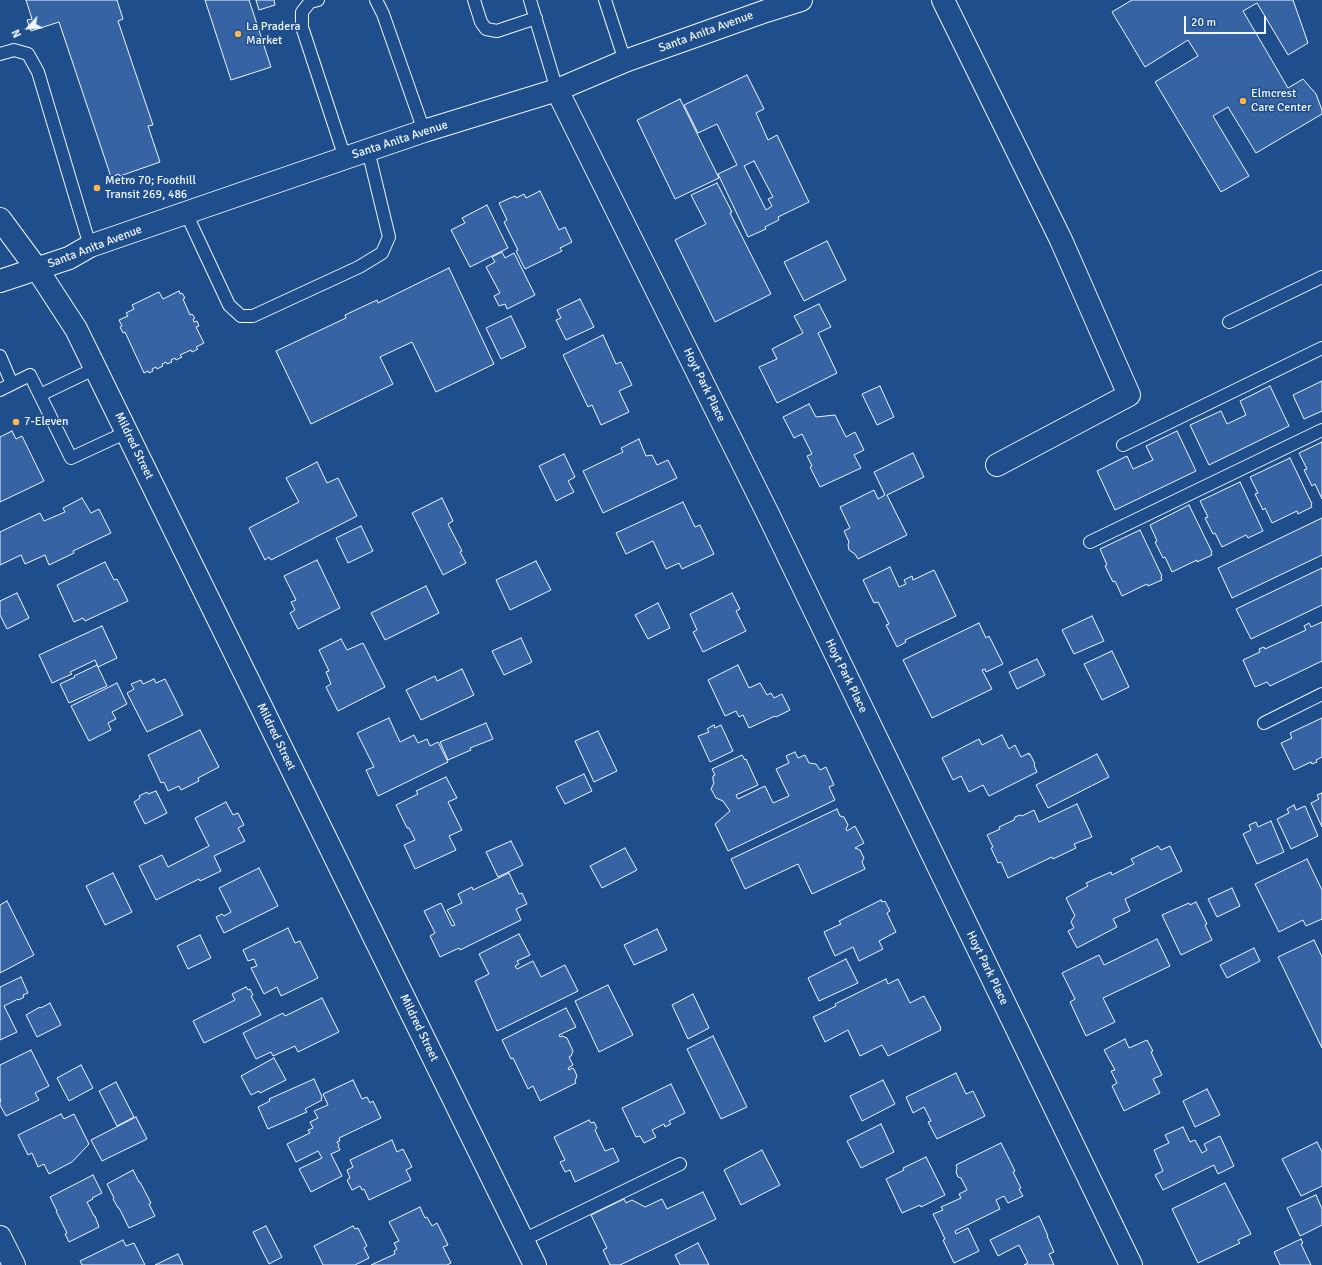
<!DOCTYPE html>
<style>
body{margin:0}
#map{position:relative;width:1322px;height:1265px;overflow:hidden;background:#1f4e8c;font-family:Signika,sans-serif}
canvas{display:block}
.north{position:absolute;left:8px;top:8px;width:40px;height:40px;-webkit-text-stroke:3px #1f4e8c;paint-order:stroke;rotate:244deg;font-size:11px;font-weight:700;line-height:16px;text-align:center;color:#f2f6ff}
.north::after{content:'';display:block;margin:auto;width:14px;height:18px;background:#f2f6ff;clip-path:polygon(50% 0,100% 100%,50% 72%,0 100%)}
.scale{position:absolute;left:1184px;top:16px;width:82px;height:18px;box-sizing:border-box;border:2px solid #f2f6ff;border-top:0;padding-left:5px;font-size:12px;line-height:14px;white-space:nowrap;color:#f2f6ff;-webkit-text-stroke:3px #1f4e8c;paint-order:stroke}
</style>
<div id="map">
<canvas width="1322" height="1265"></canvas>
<div class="north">N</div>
<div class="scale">20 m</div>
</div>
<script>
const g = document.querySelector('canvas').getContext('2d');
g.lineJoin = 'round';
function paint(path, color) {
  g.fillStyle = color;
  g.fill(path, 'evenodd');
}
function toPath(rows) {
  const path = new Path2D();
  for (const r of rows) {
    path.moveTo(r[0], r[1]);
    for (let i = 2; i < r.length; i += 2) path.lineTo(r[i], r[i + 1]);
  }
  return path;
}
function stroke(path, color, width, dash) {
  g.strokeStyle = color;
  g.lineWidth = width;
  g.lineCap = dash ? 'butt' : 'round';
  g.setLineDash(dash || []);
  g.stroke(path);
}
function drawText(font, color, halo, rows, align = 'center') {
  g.font = font + ' Signika,sans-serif';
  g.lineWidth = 3;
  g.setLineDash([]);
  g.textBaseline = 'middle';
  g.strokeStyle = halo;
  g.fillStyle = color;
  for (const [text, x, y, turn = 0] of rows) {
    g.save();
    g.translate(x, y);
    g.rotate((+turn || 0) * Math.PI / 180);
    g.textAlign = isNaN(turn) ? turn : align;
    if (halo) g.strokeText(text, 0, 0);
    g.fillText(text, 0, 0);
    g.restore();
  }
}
const building = toPath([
 [26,0,117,0,123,19,118,21,153,125,148,126,160,162,120,176,119,174,111,177,59,22,31,31,27,20,32,19,26,0],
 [205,0,249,0,271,67,231,80,205,0],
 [256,0,274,0,275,5,259,10,256,0],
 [1132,0,1293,0,1308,43,1288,55,1257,3,1243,11,1288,88,1303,79,1316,94,1322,110,1322,114,1256,153,1228,107,1213,116,1249,176,1221,192,1155,82,1198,56,1188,40,1145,67,1112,12,1132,0],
 [747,75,764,109,756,113,768,140,777,135,809,202,778,217,779,220,765,227,766,229,748,237,718,174,737,165,717,124,698,133,684,105,747,75],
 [754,161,773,197,768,199,772,206,766,210,744,166,754,161],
 [680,99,719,178,675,199,637,120,680,99],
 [717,183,732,212,730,213,771,294,715,322,675,240,706,224,691,195,717,183],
 [540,191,559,230,565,227,572,242,560,248,562,251,525,269,516,251,518,250,504,222,507,220,499,203,515,196,516,198,524,194,526,198,540,191],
 [487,205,508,248,470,267,451,230,465,223,462,218,487,205],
 [827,241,846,280,804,301,784,262,827,241],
 [502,252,505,258,514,253,535,295,507,309,505,304,499,306,494,296,500,293,486,267,495,262,492,257,502,252],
 [449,268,494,364,436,392,412,342,380,357,393,384,311,424,276,351,346,318,345,315,377,300,378,303,449,268],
 [179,291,180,294,182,293,185,298,183,299,190,315,192,314,195,318,193,319,194,322,197,321,199,326,196,327,204,343,196,347,198,349,192,352,191,350,180,355,182,357,176,360,175,358,171,360,172,362,167,364,166,362,162,364,163,366,157,369,156,367,152,369,153,371,149,373,148,371,144,373,125,332,123,333,120,327,122,326,119,320,128,316,126,313,134,309,132,305,159,292,163,299,179,291],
 [580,299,594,327,566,340,556,320,561,318,557,310,580,299],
 [819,304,831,327,818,333,837,373,777,403,759,367,777,359,772,349,803,333,794,316,819,304],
 [511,316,526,347,501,359,486,328,511,316],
 [603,335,616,364,621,362,632,385,619,391,629,412,601,425,592,405,588,407,563,355,603,335],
 [1322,381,1322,411,1304,419,1293,395,1322,381],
 [880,386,894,417,877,425,862,394,880,386],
 [1270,386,1289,426,1209,465,1190,425,1221,411,1227,424,1246,415,1240,401,1270,386],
 [809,404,816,417,835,415,846,437,855,432,864,450,854,455,861,468,820,487,810,467,812,466,807,456,812,454,802,434,794,438,783,417,809,404],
 [12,431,16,439,22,436,44,481,0,502,0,437,12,431],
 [1177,431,1196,471,1115,510,1097,471,1127,456,1133,469,1153,460,1146,446,1177,431],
 [639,439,646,456,652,455,657,465,668,460,677,478,603,513,583,471,623,452,621,448,639,439],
 [1322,442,1322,499,1315,484,1312,486,1304,470,1307,469,1299,453,1322,442],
 [913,453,924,477,887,495,907,535,858,559,855,554,849,550,848,545,849,542,844,531,850,528,840,507,874,490,878,499,885,495,874,472,913,453],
 [564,454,575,477,568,481,574,492,556,501,539,466,564,454],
 [1290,458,1312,504,1311,505,1312,507,1298,514,1297,511,1272,523,1265,508,1263,510,1255,494,1258,493,1250,477,1290,458],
 [317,462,327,483,338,478,357,516,271,560,269,557,265,560,249,528,299,502,286,478,317,462],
 [1240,482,1263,531,1248,538,1246,535,1222,547,1215,533,1213,534,1205,518,1208,517,1200,501,1240,482],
 [82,498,91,513,99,509,111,533,73,551,74,553,49,565,45,555,25,564,21,555,0,565,0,532,40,513,44,521,65,512,63,508,82,498],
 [442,498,453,521,448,524,462,551,460,552,466,563,443,575,412,513,442,498],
 [683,502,695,527,700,525,714,554,682,569,679,563,666,569,653,541,626,554,616,533,683,502],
 [1189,505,1212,552,1211,553,1212,555,1197,562,1197,560,1172,572,1165,557,1163,558,1155,542,1157,541,1150,525,1189,505],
 [1322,518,1322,555,1232,598,1218,568,1322,518],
 [361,526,373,551,348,563,336,538,361,526],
 [1140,530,1162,576,1161,577,1162,580,1148,586,1147,584,1122,596,1115,581,1113,582,1105,566,1107,565,1100,549,1140,530],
 [317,560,340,608,298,629,290,613,295,610,291,602,296,600,284,576,317,560],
 [536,561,551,590,510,610,496,580,536,561],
 [105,562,114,580,117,579,128,601,85,621,83,618,74,622,57,585,105,562],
 [890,567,899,587,906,584,904,580,912,576,913,580,934,570,956,616,905,640,906,642,897,647,886,625,889,624,878,602,874,603,863,580,890,567],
 [1322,568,1322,605,1251,639,1236,609,1322,568],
 [426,586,439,613,385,640,371,613,426,586],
 [17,593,29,618,7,629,0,615,0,601,17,593],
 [732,593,740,609,736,611,746,631,703,652,693,632,697,630,690,614,732,593],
 [658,603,670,628,648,639,635,615,658,603],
 [1092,616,1104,641,1074,654,1062,630,1092,616],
 [1322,622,1322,661,1270,686,1267,682,1255,687,1243,660,1260,652,1259,649,1264,647,1265,649,1306,630,1304,626,1309,623,1311,627,1322,622],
 [979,623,986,638,989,636,1003,664,986,672,985,669,982,670,992,689,932,718,903,660,979,623],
 [102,626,117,658,98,667,95,660,70,672,72,674,52,683,39,655,102,626],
 [521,638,532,662,504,675,492,651,521,638],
 [341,639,347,650,363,643,385,687,338,711,326,687,331,684,326,672,329,671,319,650,341,639],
 [1112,651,1129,687,1102,700,1084,664,1112,651],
 [1037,659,1045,675,1017,689,1009,672,1037,659],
 [97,665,107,686,69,703,60,684,75,677,74,676,97,665],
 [738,665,749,688,760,683,767,695,771,693,774,698,782,694,790,710,776,717,775,716,749,728,743,715,739,717,736,711,725,716,708,680,738,665],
 [462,669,474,695,421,720,406,690,435,676,437,681,462,669],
 [154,679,156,683,165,679,183,715,147,732,127,693,134,689,131,684,141,680,143,684,154,679],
 [117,683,127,704,112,712,116,719,108,723,111,730,89,741,71,706,117,683],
 [389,718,400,742,414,735,418,743,427,739,430,746,438,742,448,762,378,796,366,770,374,767,357,733,389,718],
 [1322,718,1322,757,1316,760,1317,762,1312,764,1311,762,1294,770,1281,743,1292,738,1290,733,1322,718],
 [486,723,493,739,470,748,471,750,448,760,440,742,486,723],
 [714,725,715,728,721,725,733,751,710,762,698,736,709,732,707,729,714,725],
 [200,730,219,767,198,778,199,781,181,790,179,786,168,791,164,782,161,783,148,755,200,730],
 [598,731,617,771,594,782,575,741,598,731],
 [1002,735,1009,749,1015,745,1021,757,1029,753,1029,755,1030,754,1035,764,1034,765,1037,772,989,796,983,785,969,792,961,776,953,780,942,758,979,739,982,745,1002,735],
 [795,752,798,758,805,755,809,763,816,764,820,770,826,767,834,785,829,787,835,800,728,851,715,824,730,811,723,801,716,798,711,789,714,783,713,780,713,776,715,775,712,769,742,755,745,760,746,759,758,785,736,795,738,799,765,786,773,803,789,796,776,769,789,763,786,756,795,752],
 [1097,754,1109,777,1048,808,1036,785,1097,754],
 [584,774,592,791,565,804,556,787,584,774],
 [446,777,457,798,448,802,462,830,449,836,456,850,415,869,404,845,415,840,409,828,407,828,396,805,418,794,416,791,446,777],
 [156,791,167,813,145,824,134,802,140,798,139,796,147,792,148,794,156,791],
 [1322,793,1322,827,1311,803,1319,799,1317,795,1322,793],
 [226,802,233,815,238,813,244,825,238,828,245,841,214,856,221,871,200,881,199,879,156,900,139,866,162,855,168,867,209,846,195,818,226,802],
 [1077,804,1092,837,1074,844,1076,848,1053,859,1052,857,1008,878,1001,862,998,863,991,848,993,847,987,835,1000,829,999,827,1014,820,1015,817,1020,815,1022,816,1034,810,1039,822,1077,804],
 [1294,805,1296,810,1305,806,1318,836,1291,849,1277,819,1289,813,1287,809,1294,805],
 [837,809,840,816,844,817,848,825,846,829,847,831,855,826,864,843,855,848,860,850,864,858,862,862,865,869,812,894,798,864,745,889,731,859,837,809],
 [1271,821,1284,852,1257,864,1243,834,1251,830,1249,825,1256,822,1258,827,1271,821],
 [511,841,523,865,498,877,486,852,511,841],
 [1158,846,1161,850,1170,846,1182,871,1125,899,1130,911,1113,919,1117,927,1077,948,1068,931,1074,928,1071,922,1073,918,1075,916,1066,898,1088,886,1086,883,1111,872,1112,875,1134,864,1131,859,1158,846],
 [625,848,637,870,602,888,590,866,625,848],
 [1307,859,1322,890,1322,919,1306,926,1303,920,1279,932,1255,884,1307,859],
 [259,868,278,906,224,933,216,917,222,914,224,916,231,912,219,888,259,868],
 [113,873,132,912,105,925,86,886,113,873],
 [509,873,519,894,522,893,527,904,516,909,521,920,460,950,459,948,440,957,430,936,435,933,424,911,441,903,452,926,455,925,447,910,462,903,458,894,472,887,473,890,509,873],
 [1232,888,1240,906,1217,917,1208,899,1232,888],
 [881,900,882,902,885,901,890,911,887,913,896,932,879,941,883,949,859,961,853,947,835,956,824,932,841,924,839,921,881,900],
 [7,901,34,955,0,973,0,905,7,901],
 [1196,902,1207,924,1205,925,1212,940,1181,955,1162,915,1189,903,1190,905,1196,902],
 [288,928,295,943,300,941,318,978,281,996,277,987,264,994,251,968,257,966,254,959,248,961,243,950,288,928],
 [657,929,667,950,634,965,624,945,657,929],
 [519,934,530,955,517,961,519,964,515,966,517,969,533,961,541,977,565,965,578,991,497,1031,475,981,489,974,479,954,519,934],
 [200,935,211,958,188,969,177,946,200,935],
 [1157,939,1170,966,1103,998,1115,1022,1086,1036,1070,1002,1075,999,1062,973,1099,955,1104,965,1157,939],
 [1314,940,1322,957,1322,1048,1278,957,1314,940],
 [1254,948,1260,961,1227,978,1220,965,1254,948],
 [846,959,858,983,819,1001,808,978,846,959],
 [21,977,28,993,23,995,24,997,19,1000,18,999,4,1006,17,1032,0,1040,0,987,21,977],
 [886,979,888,984,898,979,910,1003,924,996,941,1028,940,1028,941,1030,888,1056,882,1045,860,1056,848,1030,825,1042,813,1017,836,1006,835,1004,886,979],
 [608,985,633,1035,599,1052,575,1001,608,985],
 [246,987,248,990,250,989,253,995,251,996,261,1015,204,1043,193,1021,235,1000,232,994,246,987],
 [693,994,709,1028,688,1039,672,1005,693,994],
 [322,998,339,1032,298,1052,295,1046,273,1056,271,1052,256,1059,243,1033,283,1013,285,1016,322,998],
 [50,1003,61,1025,37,1037,26,1015,40,1007,41,1008,50,1003],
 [566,1008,576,1027,559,1035,560,1037,562,1036,567,1038,573,1051,571,1056,569,1057,573,1065,568,1068,569,1070,572,1068,574,1069,577,1076,575,1081,576,1083,540,1101,533,1086,528,1089,513,1058,511,1059,502,1040,566,1008],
 [713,1036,747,1107,721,1119,687,1049,713,1036],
 [1125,1039,1129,1048,1147,1040,1153,1051,1151,1052,1162,1075,1153,1079,1160,1093,1124,1111,1112,1086,1117,1083,1111,1071,1115,1070,1104,1050,1125,1039],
 [31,1050,49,1086,35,1093,39,1100,6,1116,0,1105,0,1102,1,1101,0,1098,0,1065,31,1050],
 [274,1058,286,1080,260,1093,259,1091,251,1095,241,1076,274,1058],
 [81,1065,93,1088,69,1101,57,1078,81,1065],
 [956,1073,966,1094,973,1091,985,1116,937,1139,928,1122,931,1121,924,1107,913,1113,906,1097,956,1073],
 [314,1079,322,1097,321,1098,322,1100,305,1109,307,1112,268,1129,258,1107,270,1101,269,1099,314,1079],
 [353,1080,362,1099,367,1097,370,1103,373,1101,381,1118,339,1138,340,1141,337,1142,339,1145,338,1146,340,1150,331,1154,342,1176,311,1192,299,1169,322,1158,318,1151,296,1162,287,1144,310,1133,308,1130,313,1128,310,1122,318,1118,314,1111,328,1105,323,1094,353,1080],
 [883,1080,895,1104,862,1121,850,1096,883,1080],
 [116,1082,134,1117,117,1126,99,1091,116,1082],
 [671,1084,685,1113,669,1121,671,1124,665,1127,664,1124,652,1130,656,1137,644,1143,640,1136,636,1137,622,1108,671,1084],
 [1207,1089,1220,1115,1195,1127,1183,1101,1207,1089],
 [61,1114,64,1119,74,1114,89,1144,72,1162,49,1174,44,1164,38,1167,32,1153,28,1155,18,1135,61,1114],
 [136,1117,147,1139,102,1161,91,1140,136,1117],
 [589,1120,591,1123,594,1122,597,1128,595,1130,605,1151,613,1148,619,1161,575,1182,570,1170,565,1172,560,1162,565,1160,554,1137,589,1120],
 [881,1124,894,1152,861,1168,847,1141,881,1124],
 [1183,1127,1190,1142,1195,1140,1202,1153,1207,1150,1204,1144,1220,1136,1234,1166,1218,1174,1214,1165,1163,1190,1155,1175,1163,1171,1154,1150,1169,1143,1165,1135,1183,1127],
 [392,1140,397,1152,403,1149,412,1167,406,1170,411,1180,369,1200,364,1189,362,1190,360,1186,352,1190,347,1180,350,1178,347,1170,353,1167,350,1160,392,1140],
 [1317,1142,1322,1152,1322,1186,1301,1196,1282,1159,1317,1142],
 [1001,1143,1015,1171,1013,1172,1021,1188,1019,1189,1023,1196,1008,1203,1004,1196,996,1200,1000,1209,955,1231,956,1234,968,1228,979,1251,954,1263,943,1240,945,1239,933,1214,943,1210,941,1207,961,1198,959,1194,967,1190,961,1178,958,1177,956,1172,957,1168,956,1165,1001,1143],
 [762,1150,780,1185,741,1205,724,1170,762,1150],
 [926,1157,945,1195,921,1207,920,1205,902,1213,886,1179,904,1170,903,1168,926,1157],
 [133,1170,139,1182,140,1182,151,1203,149,1204,155,1216,129,1228,119,1208,118,1208,113,1199,114,1198,107,1184,133,1170],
 [93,1175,102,1193,92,1198,93,1199,87,1202,94,1216,95,1216,99,1227,69,1242,65,1234,67,1233,56,1211,57,1211,50,1197,93,1175],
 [1225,1183,1251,1234,1238,1240,1240,1243,1198,1263,1172,1209,1225,1183],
 [703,1192,716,1219,620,1265,610,1265,603,1250,607,1248,591,1215,624,1199,626,1203,632,1200,645,1207,662,1199,667,1209,703,1192],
 [1316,1195,1322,1209,1322,1225,1300,1236,1287,1208,1316,1195],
 [420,1207,425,1218,427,1217,432,1226,437,1223,448,1245,443,1247,451,1263,447,1265,371,1265,395,1254,394,1251,397,1249,394,1243,399,1241,389,1222,420,1207],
 [1039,1216,1048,1236,1047,1236,1054,1252,1049,1254,1054,1265,1024,1265,1028,1263,1019,1245,998,1256,990,1240,1039,1216],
 [266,1226,282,1257,269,1264,253,1232,266,1226],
 [353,1226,355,1229,358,1228,367,1246,364,1248,369,1258,355,1265,323,1265,314,1246,353,1226],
 [1301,1239,1303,1243,1301,1244,1311,1265,1280,1265,1274,1252,1301,1239],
 [123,1240,126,1246,134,1243,145,1265,82,1265,80,1261,123,1240],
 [698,1243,709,1265,680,1265,675,1255,698,1243],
 [178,1254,183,1265,155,1265,178,1254]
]);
paint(building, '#3563a3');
stroke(building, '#f2f6ff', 1);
const lane = toPath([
 [318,0,310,2,302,12,302,27,345,158],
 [376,0,383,14,424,131],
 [474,0,481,22,486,29,497,31,536,18],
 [530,0,557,90],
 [605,0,625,61],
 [0,54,14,50,28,54,38,72,90,246],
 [186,213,229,305,241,316,253,316,359,267,382,253,389,237,368,150],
 [1229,322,1322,277],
 [0,356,12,384],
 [0,390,30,375,71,458,127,432],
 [40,395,96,368],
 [1123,445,1322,348],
 [1090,542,1322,430],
 [1264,723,1322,694],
 [523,1240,680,1164]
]);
const street = toPath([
 [943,0,1061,240,1129,395,997,465],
 [557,90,768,514,1131,1265],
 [0,219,37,269,76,329,535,1265],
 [0,1237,14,1265]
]);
const primary = toPath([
 [0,281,69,258,90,246,345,158,424,131,557,90,625,61,766,11,801,0]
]);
stroke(lane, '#f2f6ff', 14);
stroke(street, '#f2f6ff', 24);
stroke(primary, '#f2f6ff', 24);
stroke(lane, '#1f4e8c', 12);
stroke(street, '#1f4e8c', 22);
stroke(primary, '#1f4e8c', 22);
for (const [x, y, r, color] of [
 [238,34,4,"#ffb74d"],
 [1243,101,4,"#ffb74d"],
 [97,188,4,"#ffb74d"],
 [16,422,4,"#ffb74d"]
]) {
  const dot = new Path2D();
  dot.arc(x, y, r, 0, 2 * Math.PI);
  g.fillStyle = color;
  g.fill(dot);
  stroke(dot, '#1f4e8c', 1.5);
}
drawText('12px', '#f2f6ff', '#1f4e8c', [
 ["La Pradera",246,27],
 ["Market",246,41],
 ["Elmcrest",1251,94],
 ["Care Center",1251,108],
 ["Metro 70; Foothill",105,181],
 ["Transit 269, 486",105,195],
 ["7-Eleven",24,422]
], 'left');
drawText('12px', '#f2f6ff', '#1f4e8c', [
 ["Santa Anita Avenue",706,32,-20],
 ["Santa Anita Avenue",400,140,-18],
 ["Santa Anita Avenue",95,247,-21],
 ["Hoyt Park Place",704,385,64],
 ["Mildred Street",134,446,64],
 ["Hoyt Park Place",846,676,64],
 ["Mildred Street",276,737,64],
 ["Hoyt Park Place",987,968,64],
 ["Mildred Street",419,1028,64]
]);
</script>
